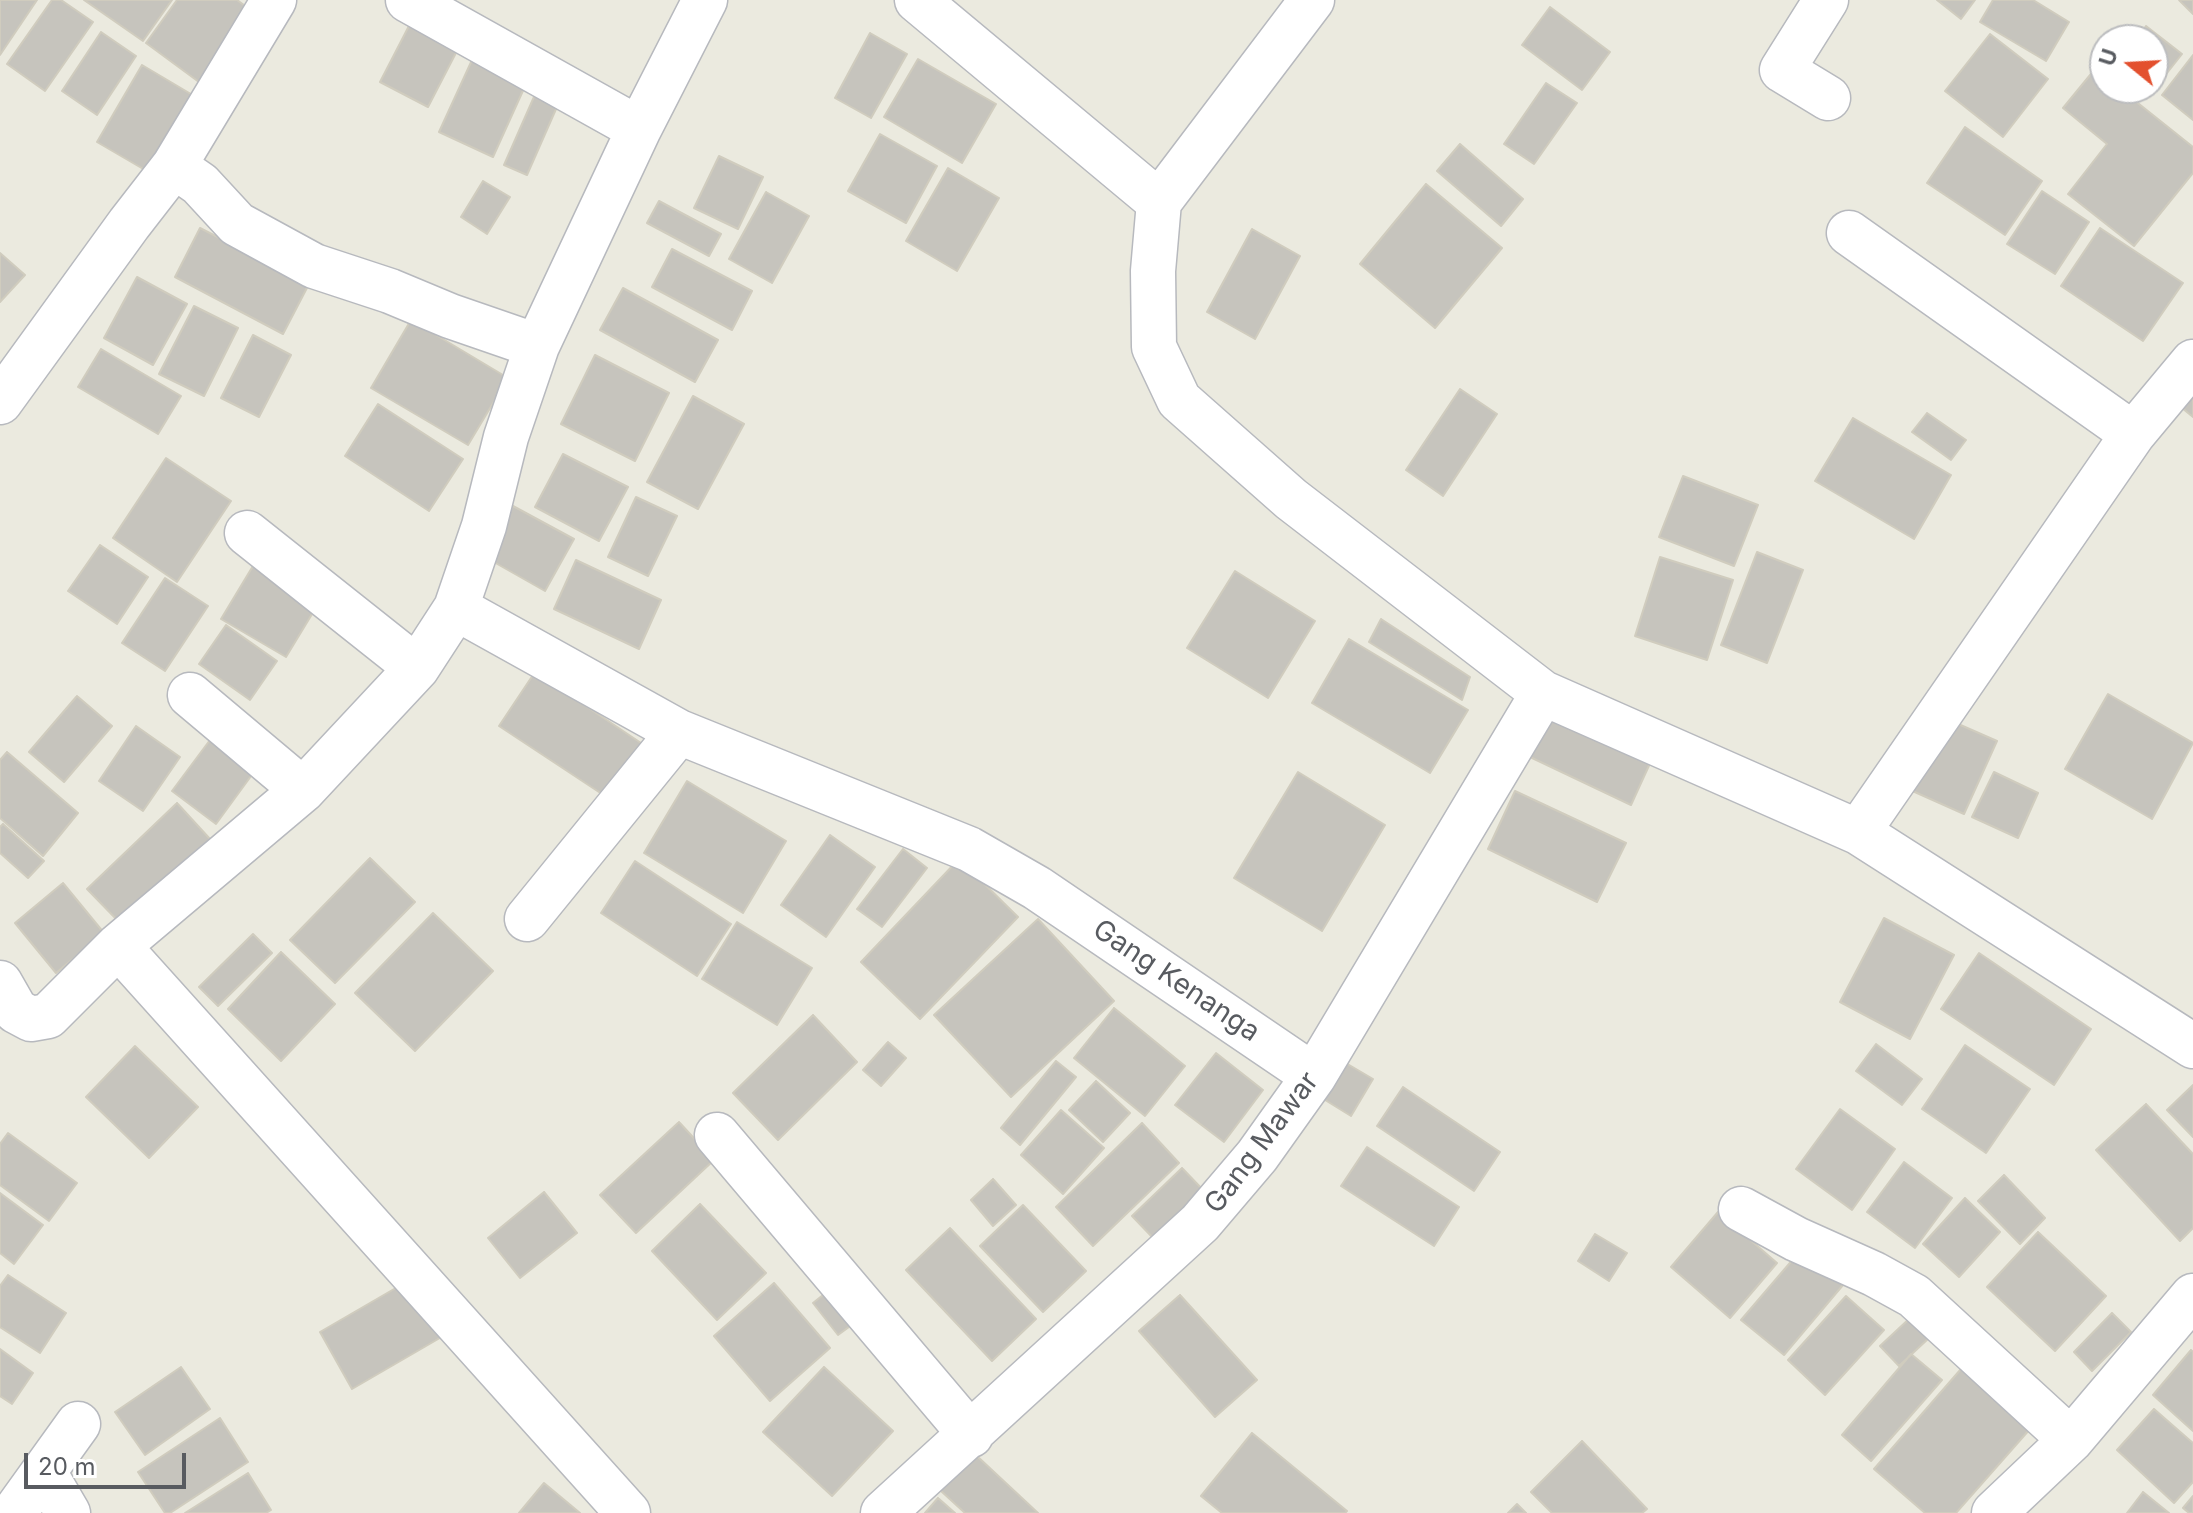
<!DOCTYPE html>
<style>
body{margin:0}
#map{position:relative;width:2193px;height:1513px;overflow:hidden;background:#ebeadf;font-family:Inter,sans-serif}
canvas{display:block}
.north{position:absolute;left:2089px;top:24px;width:80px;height:80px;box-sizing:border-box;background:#fff;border:2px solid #bcbdbf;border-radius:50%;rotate:288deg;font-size:22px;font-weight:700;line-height:32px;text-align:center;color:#585b60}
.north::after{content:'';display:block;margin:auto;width:28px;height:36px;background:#e3502e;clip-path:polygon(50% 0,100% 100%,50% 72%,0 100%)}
.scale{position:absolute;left:24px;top:1453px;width:162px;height:36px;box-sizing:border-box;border:4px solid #585b60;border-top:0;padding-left:10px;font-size:24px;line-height:28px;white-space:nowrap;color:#585b60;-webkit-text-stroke:6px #fff;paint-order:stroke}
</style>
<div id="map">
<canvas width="2193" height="1513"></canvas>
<div class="north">U</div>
<div class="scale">20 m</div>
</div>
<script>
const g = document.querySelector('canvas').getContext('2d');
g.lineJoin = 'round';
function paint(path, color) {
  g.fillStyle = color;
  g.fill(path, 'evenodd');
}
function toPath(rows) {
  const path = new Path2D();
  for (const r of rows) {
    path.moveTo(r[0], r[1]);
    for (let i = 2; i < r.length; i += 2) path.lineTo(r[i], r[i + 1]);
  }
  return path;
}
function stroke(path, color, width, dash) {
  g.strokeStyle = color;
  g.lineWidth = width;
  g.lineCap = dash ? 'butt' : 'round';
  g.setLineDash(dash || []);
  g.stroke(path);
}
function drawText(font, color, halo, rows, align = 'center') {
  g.font = font + ' Inter,sans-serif';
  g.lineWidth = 8;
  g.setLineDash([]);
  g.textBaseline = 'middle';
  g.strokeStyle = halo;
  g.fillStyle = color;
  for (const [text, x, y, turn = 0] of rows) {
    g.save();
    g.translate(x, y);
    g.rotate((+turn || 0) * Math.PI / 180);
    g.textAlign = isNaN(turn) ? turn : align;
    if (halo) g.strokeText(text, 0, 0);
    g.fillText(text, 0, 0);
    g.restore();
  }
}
const building = toPath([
 [0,0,37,0,0,55,0,0],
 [52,0,61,0,93,22,45,91,7,64,52,0],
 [84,0,172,0,143,41,84,0],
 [177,0,237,0,255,13,203,85,146,43,177,0],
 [1937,0,1975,0,1961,19,1937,0],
 [1993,0,2033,0,2069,22,2046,61,1980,22,1993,0],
 [2179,0,2193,0,2193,14,2179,0],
 [1550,7,1610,52,1582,90,1522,45,1550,7],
 [411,22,459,47,428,107,380,82,411,22],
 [2146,26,2182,54,2156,87,2153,84,2153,40,2136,40,2146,26],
 [101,32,136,56,97,115,62,91,101,32],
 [870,33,907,54,871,118,835,98,870,33],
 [1990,34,2048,79,2003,137,1945,91,1990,34],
 [2193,55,2193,120,2162,95,2193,55],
 [918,59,996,104,962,163,884,117,918,59],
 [472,60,526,84,493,157,439,132,472,60],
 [142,65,201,100,157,177,97,142,142,65],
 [2095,69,2105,77,2105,88,2119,88,2193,147,2193,173,2134,246,2068,194,2107,144,2063,108,2095,69],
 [1546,83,1577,103,1534,164,1504,144,1546,83],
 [537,90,560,100,527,175,504,165,537,90],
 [1965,127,2042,181,2005,235,1927,183,1965,127],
 [880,134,937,166,906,223,848,191,880,134],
 [1460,144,1523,199,1501,226,1437,171,1460,144],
 [719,156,763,177,738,229,694,208,719,156],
 [948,168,999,198,957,271,906,241,948,168],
 [483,181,510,197,487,234,461,217,483,181],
 [1426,184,1502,248,1435,328,1360,264,1426,184],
 [2042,191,2089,222,2055,274,2007,244,2042,191],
 [766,192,809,216,772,283,729,259,766,192],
 [659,201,721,234,709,256,647,223,659,201],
 [200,228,309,284,283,334,175,277,200,228],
 [2100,228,2183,283,2143,341,2061,286,2100,228],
 [1252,229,1300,256,1255,339,1207,312,1252,229],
 [672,249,752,291,732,330,652,287,672,249],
 [0,253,25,275,0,302,0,253],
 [137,277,187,304,153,365,104,338,137,277],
 [623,288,718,340,695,382,600,330,623,288],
 [194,306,238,328,204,396,159,374,194,306],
 [411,320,508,378,468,445,371,388,411,320],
 [253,335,291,355,259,417,221,398,253,335],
 [101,349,181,396,158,434,78,387,101,349],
 [595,355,669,393,635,461,561,424,595,355],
 [1460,389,1497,414,1443,496,1406,470,1460,389],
 [2193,395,2193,417,2182,408,2193,395],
 [693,396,744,424,698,509,647,482,693,396],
 [378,404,463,459,429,511,345,456,378,404],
 [1927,413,1966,440,1951,460,1912,432,1927,413],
 [1853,418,1951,475,1914,539,1815,481,1853,418],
 [563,454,628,487,599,541,535,507,563,454],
 [166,458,231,501,177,582,113,538,166,458],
 [1683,476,1758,505,1734,566,1659,537,1683,476],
 [636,497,677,516,648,576,608,557,636,497],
 [513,506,574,539,545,591,485,557,513,506],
 [100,545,148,577,117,624,68,591,100,545],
 [1757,552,1803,570,1767,663,1721,645,1757,552],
 [259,556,323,596,286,657,221,619,259,556],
 [1660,557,1733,580,1707,660,1635,636,1660,557],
 [576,560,661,600,639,649,554,609,576,560],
 [1235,571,1315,621,1268,698,1187,648,1235,571],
 [165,578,208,606,165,671,122,643,165,578],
 [1381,619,1470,677,1462,700,1369,642,1381,619],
 [226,625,277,661,250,700,199,664,226,625],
 [1349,639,1468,710,1430,773,1312,703,1349,639],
 [535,672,644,745,608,798,499,726,535,672],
 [2108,694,2193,743,2152,819,2065,769,2108,694],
 [77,696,112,726,64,782,29,752,77,696],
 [1553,710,1652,759,1631,805,1530,757,1553,710],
 [1940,716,1997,741,1964,814,1908,789,1940,716],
 [136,726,180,757,143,811,99,781,136,726],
 [210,740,254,772,216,824,172,791,210,740],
 [7,752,78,813,43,856,0,818,0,760,7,752],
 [1298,772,1385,825,1322,931,1234,878,1298,772],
 [1994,772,2038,793,2018,838,1972,817,1994,772],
 [687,781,786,841,743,913,644,853,687,781],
 [1515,791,1626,843,1597,902,1488,849,1515,791],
 [177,803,210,839,121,924,87,889,177,803],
 [3,824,44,861,28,878,0,853,0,827,3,824],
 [830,835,875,867,826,937,781,905,830,835],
 [903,849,927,868,882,927,857,909,903,849],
 [370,858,415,902,335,983,290,940,370,858],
 [959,859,1018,917,920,1019,861,962,959,859],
 [635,861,731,924,697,976,601,913,635,861],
 [63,883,104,933,56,973,15,923,63,883],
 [433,913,493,971,415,1051,355,993,433,913],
 [1884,918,1954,955,1910,1039,1840,1002,1884,918],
 [1038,919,1114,1001,1011,1097,934,1015,1038,919],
 [737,922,812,968,777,1025,702,979,737,922],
 [253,934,272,953,218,1006,199,987,253,934],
 [281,952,335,1004,281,1061,228,1009,281,952],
 [1979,953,2091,1029,2054,1085,1941,1009,1979,953],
 [1114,1008,1185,1066,1145,1116,1074,1058,1114,1008],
 [813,1015,857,1062,778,1140,733,1093,813,1015],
 [888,1042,906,1058,881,1086,863,1070,888,1042],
 [1876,1044,1922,1079,1902,1105,1856,1071,1876,1044],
 [1965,1045,2030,1089,1986,1153,1922,1109,1965,1045],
 [135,1046,198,1107,149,1158,86,1097,135,1046],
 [1216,1053,1263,1090,1224,1142,1175,1105,1216,1053],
 [1339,1059,1373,1079,1351,1116,1317,1095,1339,1059],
 [1056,1061,1076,1077,1020,1145,1001,1128,1056,1061],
 [1096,1081,1130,1113,1103,1142,1069,1110,1096,1081],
 [2193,1085,2193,1137,2167,1110,2193,1085],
 [1403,1087,1500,1152,1474,1191,1377,1126,1403,1087],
 [2146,1104,2193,1154,2193,1228,2180,1241,2096,1150,2146,1104],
 [1840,1109,1895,1149,1852,1210,1796,1169,1840,1109],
 [1061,1110,1104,1148,1063,1194,1021,1155,1061,1110],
 [679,1122,714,1160,636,1233,600,1195,679,1122],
 [1142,1123,1179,1163,1093,1246,1056,1207,1142,1123],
 [8,1133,77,1183,49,1221,0,1185,0,1144,8,1133],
 [1367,1147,1459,1207,1434,1246,1341,1186,1367,1147],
 [1904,1162,1952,1198,1915,1248,1867,1212,1904,1162],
 [1182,1168,1204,1191,1154,1239,1132,1216,1182,1168],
 [2004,1175,2045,1218,2020,1244,1978,1201,2004,1175],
 [993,1179,1016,1205,993,1226,971,1200,993,1179],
 [544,1192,577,1233,520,1278,488,1238,544,1192],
 [0,1193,43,1225,14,1264,0,1253,0,1193],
 [1965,1198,2000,1232,1959,1277,1923,1244,1965,1198],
 [700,1204,766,1273,717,1320,652,1251,700,1204],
 [1023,1205,1086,1271,1043,1312,980,1246,1023,1205],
 [1718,1212,1777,1263,1730,1318,1671,1267,1718,1212],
 [950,1228,1036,1319,992,1361,906,1270,950,1228],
 [2038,1232,2106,1296,2055,1351,1987,1287,2038,1232],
 [1595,1234,1627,1253,1609,1281,1578,1261,1595,1234],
 [1801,1250,1843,1285,1784,1355,1741,1320,1801,1250],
 [8,1275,66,1313,40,1353,0,1327,0,1286,8,1275],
 [413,1278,445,1335,352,1389,320,1332,413,1278],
 [774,1283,830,1348,770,1401,714,1336,774,1283],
 [838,1283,864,1316,838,1335,813,1303,838,1283],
 [1180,1295,1257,1380,1215,1417,1139,1331,1180,1295],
 [1846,1296,1884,1330,1825,1395,1788,1360,1846,1296],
 [2112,1313,2131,1332,2092,1371,2074,1352,2112,1313],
 [1910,1318,1929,1338,1899,1366,1880,1346,1910,1318],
 [0,1349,33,1373,12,1404,0,1396,0,1349],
 [2191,1350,2193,1352,2193,1431,2153,1395,2191,1350],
 [1911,1354,1942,1380,1871,1461,1842,1435,1911,1354],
 [181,1367,210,1409,145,1455,115,1412,181,1367],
 [824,1367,893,1431,832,1496,763,1432,824,1367],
 [1961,1369,2030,1429,1956,1513,1925,1513,1874,1469,1961,1369],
 [2154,1409,2193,1443,2193,1482,2174,1503,2117,1450,2154,1409],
 [220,1418,248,1462,170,1513,165,1513,138,1472,220,1418],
 [1252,1433,1347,1511,1345,1513,1222,1513,1201,1496,1252,1433],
 [1582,1441,1647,1509,1642,1513,1552,1513,1531,1492,1582,1441],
 [963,1443,1038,1513,965,1513,929,1480,963,1443],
 [248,1473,271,1510,266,1513,185,1513,248,1473],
 [544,1483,580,1513,519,1513,544,1483],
 [2143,1492,2169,1513,2127,1513,2143,1492],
 [2193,1496,2193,1513,2189,1513,2183,1508,2193,1496],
 [938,1498,955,1513,925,1513,938,1498],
 [1517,1504,1526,1513,1508,1513,1517,1504]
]);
paint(building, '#c6c4bd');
stroke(building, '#d0ccbe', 2);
const minor = toPath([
 [408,0,639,129],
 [917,0,1159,202,1153,271,1154,347,1179,400,1291,499,1543,693,1858,832,2193,1046],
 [1826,0,1782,70,1828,98],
 [174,166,200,184,237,224,314,266,390,291,450,316,537,346],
 [1159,202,1312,0],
 [1849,233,2133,434],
 [0,402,129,224,174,166,274,0],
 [247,533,417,668],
 [456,608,679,732,969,849,1037,888,1314,1076],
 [190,695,303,790],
 [1858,832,2133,434,2193,362],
 [527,919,679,732],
 [118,946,628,1513],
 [0,983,16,1011,31,1019,48,1016,118,946,303,790,417,668,456,608,484,526,506,437,537,346,639,129,705,0],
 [717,1135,971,1435],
 [1741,1209,1796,1239,1874,1274,1914,1296,2071,1440],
 [44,1472,68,1513],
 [14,1513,78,1424],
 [883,1513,1200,1223,1257,1156,1314,1076,1543,693],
 [1994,1513,2071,1440,2193,1296]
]);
stroke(minor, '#b7b9be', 47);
stroke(minor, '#fff', 44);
drawText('28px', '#585b60', '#fff', [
 ["Gang Kenanga",1176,981,34],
 ["Gang Mawar",1262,1143,-53]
]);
</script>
